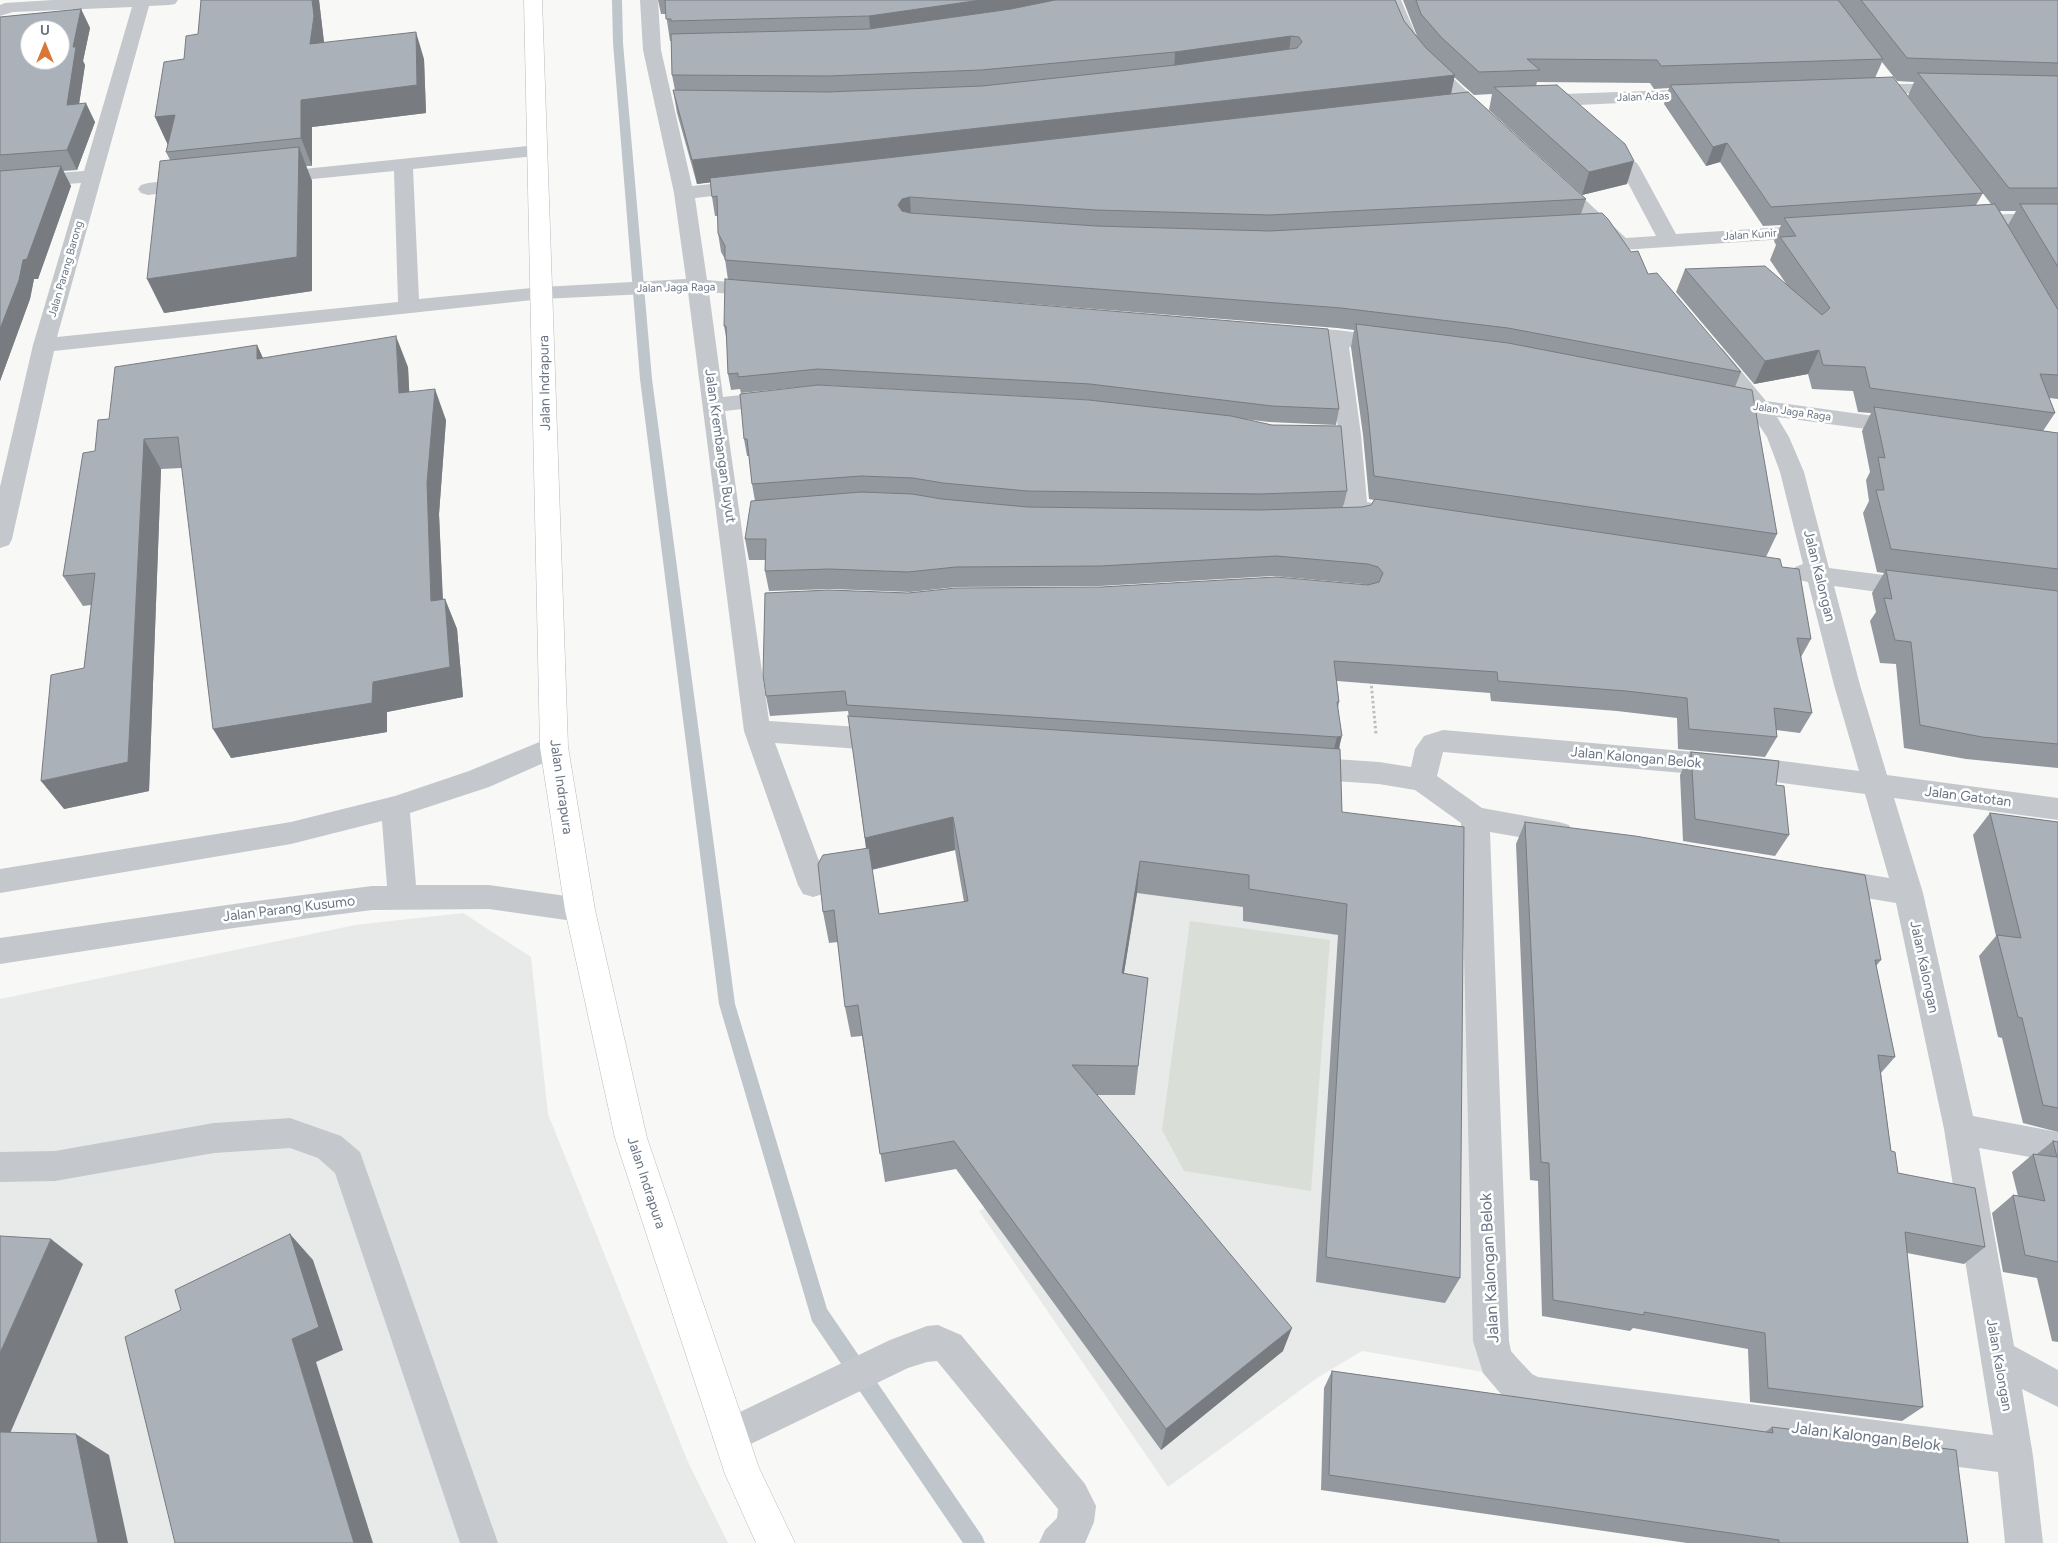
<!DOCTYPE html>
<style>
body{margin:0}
#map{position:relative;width:2058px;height:1543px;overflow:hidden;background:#f8f8f6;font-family:Figtree,sans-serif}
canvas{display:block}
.north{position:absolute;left:20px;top:20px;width:50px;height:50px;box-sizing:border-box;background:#fff;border:1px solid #c3c7ce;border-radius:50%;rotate:0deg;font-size:14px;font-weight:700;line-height:20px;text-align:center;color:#697484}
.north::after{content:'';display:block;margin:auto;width:18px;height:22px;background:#d87736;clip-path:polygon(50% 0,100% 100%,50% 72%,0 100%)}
</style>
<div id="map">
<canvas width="2058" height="1543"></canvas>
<div class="north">U</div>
</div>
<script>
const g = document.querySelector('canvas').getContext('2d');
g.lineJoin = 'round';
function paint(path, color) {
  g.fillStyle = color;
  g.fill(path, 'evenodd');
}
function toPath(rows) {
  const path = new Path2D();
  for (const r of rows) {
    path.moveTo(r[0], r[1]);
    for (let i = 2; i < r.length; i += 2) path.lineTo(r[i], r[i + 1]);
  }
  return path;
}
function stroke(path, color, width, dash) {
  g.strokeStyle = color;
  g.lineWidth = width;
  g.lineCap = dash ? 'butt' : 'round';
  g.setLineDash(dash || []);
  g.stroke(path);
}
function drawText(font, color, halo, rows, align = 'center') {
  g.font = font + ' Figtree,sans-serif';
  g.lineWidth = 5;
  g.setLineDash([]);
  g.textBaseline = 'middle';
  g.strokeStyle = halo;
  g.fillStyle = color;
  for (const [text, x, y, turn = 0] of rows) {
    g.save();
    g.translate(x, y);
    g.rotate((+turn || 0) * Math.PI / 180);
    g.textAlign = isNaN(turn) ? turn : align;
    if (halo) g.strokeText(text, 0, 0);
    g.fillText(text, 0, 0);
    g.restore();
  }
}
paint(toPath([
 [1054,794,1472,843,1489,1373,1362,1351,1317,1378,1168,1487,979,1211,1008,1196],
 [463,913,531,957,548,1114,688,1462,728,1543,0,1543,0,999,355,925]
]), '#e8eae9');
paint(toPath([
 [1190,921,1330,940,1311,1191,1184,1171,1162,1130]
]), '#d9dfd7');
paint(toPath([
 [612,0,622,0,623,43,652,379,735,1004,827,1309,982,1536,985,1543,963,1543,812,1321,719,1004,640,379,613,43,612,0]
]), '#bec5cb');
const major = toPath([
 [524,0,542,0,568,747,595,910,647,1138,759,1468,795,1543,756,1543,725,1474,615,1138,565,910,540,747,524,0]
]);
stroke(major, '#b7babe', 1);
stroke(toPath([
 [1371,681,1376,734]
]), '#bcbec1', 3, [2.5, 2.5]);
paint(toPath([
 [53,0,178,0,175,4,169,5,149,6,57,337,398,302,394,171,272,183,265,181,262,177,265,173,537,145,544,147,547,151,544,155,413,169,419,299,542,287,686,279,674,193,643,50,640,0,658,0,661,50,692,186,747,180,754,182,757,186,754,190,747,192,695,198,707,280,762,285,769,287,773,291,769,295,762,297,709,292,723,397,778,391,786,393,789,398,786,403,778,405,725,411,769,721,889,729,899,733,903,740,899,747,889,751,775,743,828,885,823,894,813,897,803,894,798,885,744,731,688,292,542,299,54,351,12,539,9,545,0,548,0,487,33,345,81,183,0,189,0,177,84,171,132,7,13,12,0,16,0,5,5,3,53,0],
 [1383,0,1401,0,1418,40,1435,61,1492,115,1494,119,1492,123,1485,125,1478,123,1423,69,1401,42,1383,0],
 [1865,84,1950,84,1956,85,1959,89,1956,93,1950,94,1859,93,1856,89,1859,85,1865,84],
 [1702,89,1708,91,1711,95,1708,99,1535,107,1528,105,1526,101,1528,97,1535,95,1702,89],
 [1629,160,1636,162,1639,166,1676,234,1815,225,1822,227,1825,231,1822,235,1815,237,1622,250,1615,248,1546,183,1549,179,1556,177,1563,179,1626,238,1656,236,1619,166,1622,162,1629,160],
 [195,178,202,180,205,184,202,188,148,195,141,193,138,189,141,185,148,183,195,178],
 [2058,213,2058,225,1968,227,1961,225,1958,221,1961,217,1968,215,2058,213],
 [1291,327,1337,330,1390,337,1398,339,1401,344,1398,349,1390,351,1349,347,1361,435,1367,502,1401,508,1405,514,1401,520,1393,522,1356,516,1348,514,1344,508,1339,435,1327,344,1283,339,1280,334,1283,329,1291,327],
 [1714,346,1722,348,1766,401,1903,420,1911,422,1914,427,1911,432,1903,434,1777,417,1789,437,1804,472,1829,568,1915,579,1924,582,1928,588,1924,594,1915,597,1834,586,1860,685,1887,775,2058,798,2058,820,1894,798,1923,893,1973,1116,2058,1132,2058,1162,1979,1148,2014,1346,2058,1370,2058,1407,2022,1389,2033,1456,2043,1543,2005,1543,1998,1472,1536,1413,1506,1400,1483,1373,1473,1341,1461,823,1415,790,1379,784,1304,779,1294,776,1290,768,1294,760,1304,757,1379,762,1411,767,1415,749,1424,736,1443,730,1752,757,1859,771,1834,685,1808,582,1795,579,1792,573,1795,567,1803,564,1780,472,1767,437,1751,413,1710,404,1707,399,1710,394,1718,392,1737,395,1703,353,1706,348,1714,346],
 [1443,752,1752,779,1865,794,1889,878,1830,868,1820,872,1816,880,1820,888,1830,892,1896,903,1944,1129,1993,1435,1538,1377,1532,1374,1517,1358,1511,1351,1509,1341,1490,832,1559,844,1569,841,1573,833,1569,825,1559,822,1482,808,1437,776,1443,752],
 [554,736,564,740,568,747,564,754,489,787,410,813,416,885,489,885,580,898,590,901,595,910,590,919,580,922,489,909,372,910,234,928,0,964,0,938,234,904,372,886,387,886,382,821,291,844,0,893,0,869,291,822,395,796,469,771,554,736],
 [290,1118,341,1136,360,1152,498,1543,460,1543,335,1173,318,1158,290,1148,214,1153,55,1181,0,1182,0,1152,55,1151,214,1123,290,1118],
 [938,1325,961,1335,1085,1484,1096,1506,1094,1522,1085,1543,1039,1543,1045,1530,1057,1518,1058,1509,937,1361,927,1362,908,1368,730,1454,717,1449,712,1436,717,1423,890,1340,927,1326,938,1325]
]), '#c4c7cb');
paint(major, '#fff');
paint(toPath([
 [201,0,319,0,324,43,424,59,426,113,312,127,312,166,306,166,312,181,312,291,164,313,170,160,166,152,168,145,155,117,184,59,198,34],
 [658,0,1395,0,1404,21,1417,36,1403,0,2058,0,2058,399,2049,398,2055,413,2043,431,2058,433,2058,768,1966,759,1904,748,1896,664,1880,663,1870,621,1876,612,1872,593,1884,573,1877,572,1863,513,1869,501,1866,480,1870,472,1862,431,1871,413,1858,412,1853,391,1812,389,1808,374,1754,384,1676,292,1685,269,1787,285,1770,260,1776,245,1774,241,1781,225,1763,226,1720,162,1706,166,1664,104,1669,88,1654,89,1650,83,1537,82,1536,86,1627,184,1582,195,1489,110,1492,94,1474,95,1454,77,1451,94,1586,199,1581,214,1631,252,1648,274,1741,372,1735,387,1777,534,1766,557,1782,567,1811,639,1801,657,1812,713,1800,733,1776,730,1777,737,1765,757,1678,749,1677,718,1617,711,1491,701,1490,693,1337,681,1339,702,1338,708,1342,812,1460,1278,1445,1303,1316,1282,1338,935,1243,921,1243,907,1137,893,1124,973,1148,978,1135,1095,1096,1095,1283,1351,1161,1450,956,1169,885,1182,862,1036,851,1037,845,1007,838,942,829,943,823,912,866,849,848,711,770,716,766,696,908,593,1367,585,1363,584,1273,576,1100,586,957,587,910,592,832,589,769,591,765,571,766,560,749,560,745,539,755,501,752,484,749,456,747,456,744,439,1089,400,820,385,741,393,740,389,731,390,728,374,727,342,724,326,728,280,725,259,721,252,718,233,718,216,715,216,712,197,710,182,697,184,677,113,673,90,675,90,672,75,671,41,670,41,666,14,661,14],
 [1882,62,1897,81,1914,82,1908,96,1991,204,1976,205,1983,193,1875,78],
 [2000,211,2016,211,2008,225],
 [777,284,1337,328,1354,330,1351,347,1363,435,1369,499,1374,500,1371,505,1362,507,1343,508,1347,491,1244,419,1269,422,1336,425,1339,409],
 [955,850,964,902,879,914,872,870],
 [81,9,90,28,83,61,85,65,79,104,95,122,77,170,63,171,71,186,38,279,34,279,30,299,0,381,0,17],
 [257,345,263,358,408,367,409,392,446,420,439,514,443,599,445,599,457,629,463,697,387,712,387,732,231,758,182,468,161,469,149,791,64,809,84,668,91,605,83,606,63,576,95,451,109,419],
 [1691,752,1776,785,1789,835,1775,856,1683,841,1680,775],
 [1990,813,2058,822,2058,1132,2023,1123,2002,1038,1998,1037,1979,956,1996,936,1973,835],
 [1525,822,1881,960,1876,966,1895,1057,1881,1073,1891,1151,1898,1173,1985,1247,1964,1264,1907,1253,1923,1407,1902,1421,1750,1402,1748,1349,1633,1328,1630,1331,1542,1316,1538,1181,1530,1180,1516,844],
 [2053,1141,2058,1142,2058,1342,2052,1341,2037,1278,2003,1272,1992,1213,2013,1195,2018,1196,2012,1172,2033,1154,2037,1154],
 [1332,1371,1765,1432,1772,1427,1968,1543,1687,1543,1321,1490,1324,1388]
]), '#93989e');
paint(toPath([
 [312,0,319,0,324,42,320,71,310,44],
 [981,0,1093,0,871,38,869,16],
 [81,9,90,28,83,61,85,65,76,124,67,105,73,47],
 [416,32,424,59,426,113,312,127,312,166,301,138,301,100],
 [1291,36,1288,58,1174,74,1175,52],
 [1455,75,1450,98,697,184,692,160],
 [86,103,95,122,77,170,67,150],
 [175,115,168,145,155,117],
 [1727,143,1720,162,1706,166,1713,147],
 [299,147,312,181,312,291,164,313,147,279],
 [1634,161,1627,184,1582,195,1589,172],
 [61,166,71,186,38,279,34,279,30,299,0,381,0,329,23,260],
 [910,197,911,217,903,219,898,205,902,199],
 [396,336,408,367,411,424,399,393],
 [257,345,271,376,257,359],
 [1819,350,1808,374,1754,384,1765,361],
 [435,389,446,420,439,514,444,631,431,601,427,483],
 [144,439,161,469,149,791,64,809,41,781,128,762],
 [445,599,457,629,463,697,387,712,387,732,231,758,213,729,373,682],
 [1342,736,1337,756,1332,757,1337,737],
 [953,817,955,850,869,870,865,838],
 [1140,861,1137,893,1119,1003,1122,973],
 [290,1234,313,1260,343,1350,316,1362,373,1543,354,1543,292,1339],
 [51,1239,83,1264,2,1452,0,1451,0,1353],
 [1292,1328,1283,1351,1161,1450,1166,1429],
 [76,1434,109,1455,128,1543,98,1543]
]), '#787c81');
const building = toPath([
 [201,0,312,0,314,16,310,44,416,32,417,85,301,100,301,138,166,152,175,115,155,117,164,62,184,59,186,36,198,34,201,0],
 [665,0,981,0,869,16,671,21,671,19,666,19,665,0],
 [1055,0,1395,0,1404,21,1426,48,1455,75,692,160,673,90,828,92,982,86,1176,65,1297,48,1302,42,1299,37,1291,36,1175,52,981,70,828,76,672,75,671,34,869,29,1011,9,1055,0],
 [1416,0,1838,0,1883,59,1661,66,1657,60,1527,59,1540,70,1479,72,1441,37,1421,14,1416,0],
 [1861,0,2058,0,2058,63,1907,58,1861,0],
 [81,9,73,47,76,47,67,105,86,103,67,150,0,155,0,17,81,9],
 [30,30,60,30,60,60,30,60,30,30],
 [1918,73,2058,76,2058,188,2009,188,1918,73],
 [1893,77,1983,193,1771,207,1727,143,1713,147,1670,85,1893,77],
 [1557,85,1625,144,1634,161,1589,172,1494,87,1557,85],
 [1468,92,1586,199,1270,215,1096,210,910,197,902,199,898,205,902,211,910,213,1096,226,1270,231,1602,213,1608,219,1631,252,1638,251,1648,274,1657,273,1741,372,1508,328,1341,308,725,260,725,246,718,233,717,196,712,197,710,178,1468,92],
 [299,147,297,257,147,279,160,161,299,147],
 [61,166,27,259,23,260,19,280,0,329,0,171,61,166],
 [1995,204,2058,310,2058,375,2040,374,2055,413,1870,388,1865,367,1823,365,1819,350,1765,361,1685,269,1765,266,1822,315,1830,308,1780,237,1796,236,1784,218,1995,204],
 [2020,204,2058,204,2058,267,2020,204],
 [725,279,1328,329,1339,409,1272,406,1090,384,818,369,738,377,738,373,728,374,726,326,724,326,725,279],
 [1356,324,1508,343,1752,390,1777,534,1374,476,1368,412,1356,324],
 [396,336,399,393,435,389,427,483,431,601,445,599,450,667,373,682,372,703,213,729,178,437,144,439,128,762,41,781,51,675,84,668,95,573,63,576,83,453,95,451,98,420,109,419,115,367,257,345,257,359,396,336],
 [818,385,1089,400,1231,416,1272,425,1341,426,1347,491,1260,494,1027,491,943,483,913,478,861,476,752,484,747,439,744,439,740,394,818,385],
 [1874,407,2058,433,2058,569,1891,549,1876,490,1884,490,1878,457,1885,458,1874,407],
 [861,492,912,494,942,499,1027,507,1260,510,1362,507,1371,505,1375,499,1780,559,1782,567,1799,569,1811,639,1797,638,1812,713,1774,708,1777,737,1689,729,1687,698,1626,691,1498,681,1497,672,1334,661,1339,702,1337,702,1342,736,1337,737,847,705,845,691,766,696,763,675,765,593,829,590,908,593,956,588,1101,587,1276,577,1368,585,1379,582,1383,573,1378,567,1368,564,1276,556,1101,566,956,567,908,572,829,569,765,571,766,539,745,539,751,501,861,492],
 [1886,570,2058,591,2058,744,1982,737,1920,725,1911,642,1895,640,1884,598,1892,599,1886,570],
 [848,716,1340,749,1342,812,1464,827,1460,1278,1326,1257,1347,904,1249,889,1249,875,1140,861,1122,973,1148,978,1138,1066,1072,1065,1292,1328,1166,1429,954,1141,880,1154,858,1005,845,1007,834,910,823,912,818,864,823,855,869,848,879,914,968,901,953,817,865,838,848,716],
 [1691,752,1779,761,1776,785,1784,786,1789,835,1695,819,1691,752],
 [1990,813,2058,822,2058,1108,2043,1105,2022,1018,2018,1017,1997,935,2021,938,1990,813],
 [1525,822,1635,836,1865,875,1881,960,1875,960,1895,1057,1878,1055,1891,1151,1895,1152,1898,1173,1975,1188,1985,1247,1905,1232,1923,1407,1768,1388,1765,1333,1644,1312,1644,1315,1553,1300,1549,1163,1541,1162,1525,822],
 [2053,1141,2058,1142,2058,1262,2025,1255,2013,1195,2045,1201,2033,1154,2057,1157,2053,1141],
 [290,1234,319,1327,292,1339,354,1543,175,1543,125,1337,181,1310,175,1290,290,1234],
 [0,1236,51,1239,0,1353,0,1236],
 [1332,1371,1773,1433,1772,1427,1956,1450,1968,1543,1779,1543,1779,1540,1329,1475,1332,1371],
 [0,1432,76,1434,98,1543,0,1543,0,1432]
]);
paint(building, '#abb1b8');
stroke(building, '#787c81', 1);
drawText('11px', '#697484', '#fff', [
 ["Jalan Adas",1643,97,-2],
 ["Jalan Kunir",1750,235,-4],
 ["Jalan Parang Barong",66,269,-74],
 ["Jalan Jaga Raga",676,288,-1],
 ["Jalan Jaga Raga",1792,412,8]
]);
drawText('14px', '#697484', '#fff', [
 ["Jalan Indrapura",545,383,-91],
 ["Jalan Krembangan Buyut",720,446,82],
 ["Jalan Kalongan",1819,576,76],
 ["Jalan Kalongan Belok",1636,758,5],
 ["Jalan Indrapura",561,787,82],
 ["Jalan Gatotan",1968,797,7],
 ["Jalan Parang Kusumo",289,909,-7],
 ["Jalan Kalongan",1924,967,78],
 ["Jalan Indrapura",646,1183,72],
 ["Jalan Kalongan",1999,1365,80]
]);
drawText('16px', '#697484', '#fff', [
 ["Jalan Kalongan Belok",1490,1268,-93],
 ["Jalan Kalongan Belok",1866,1437,7]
]);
</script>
